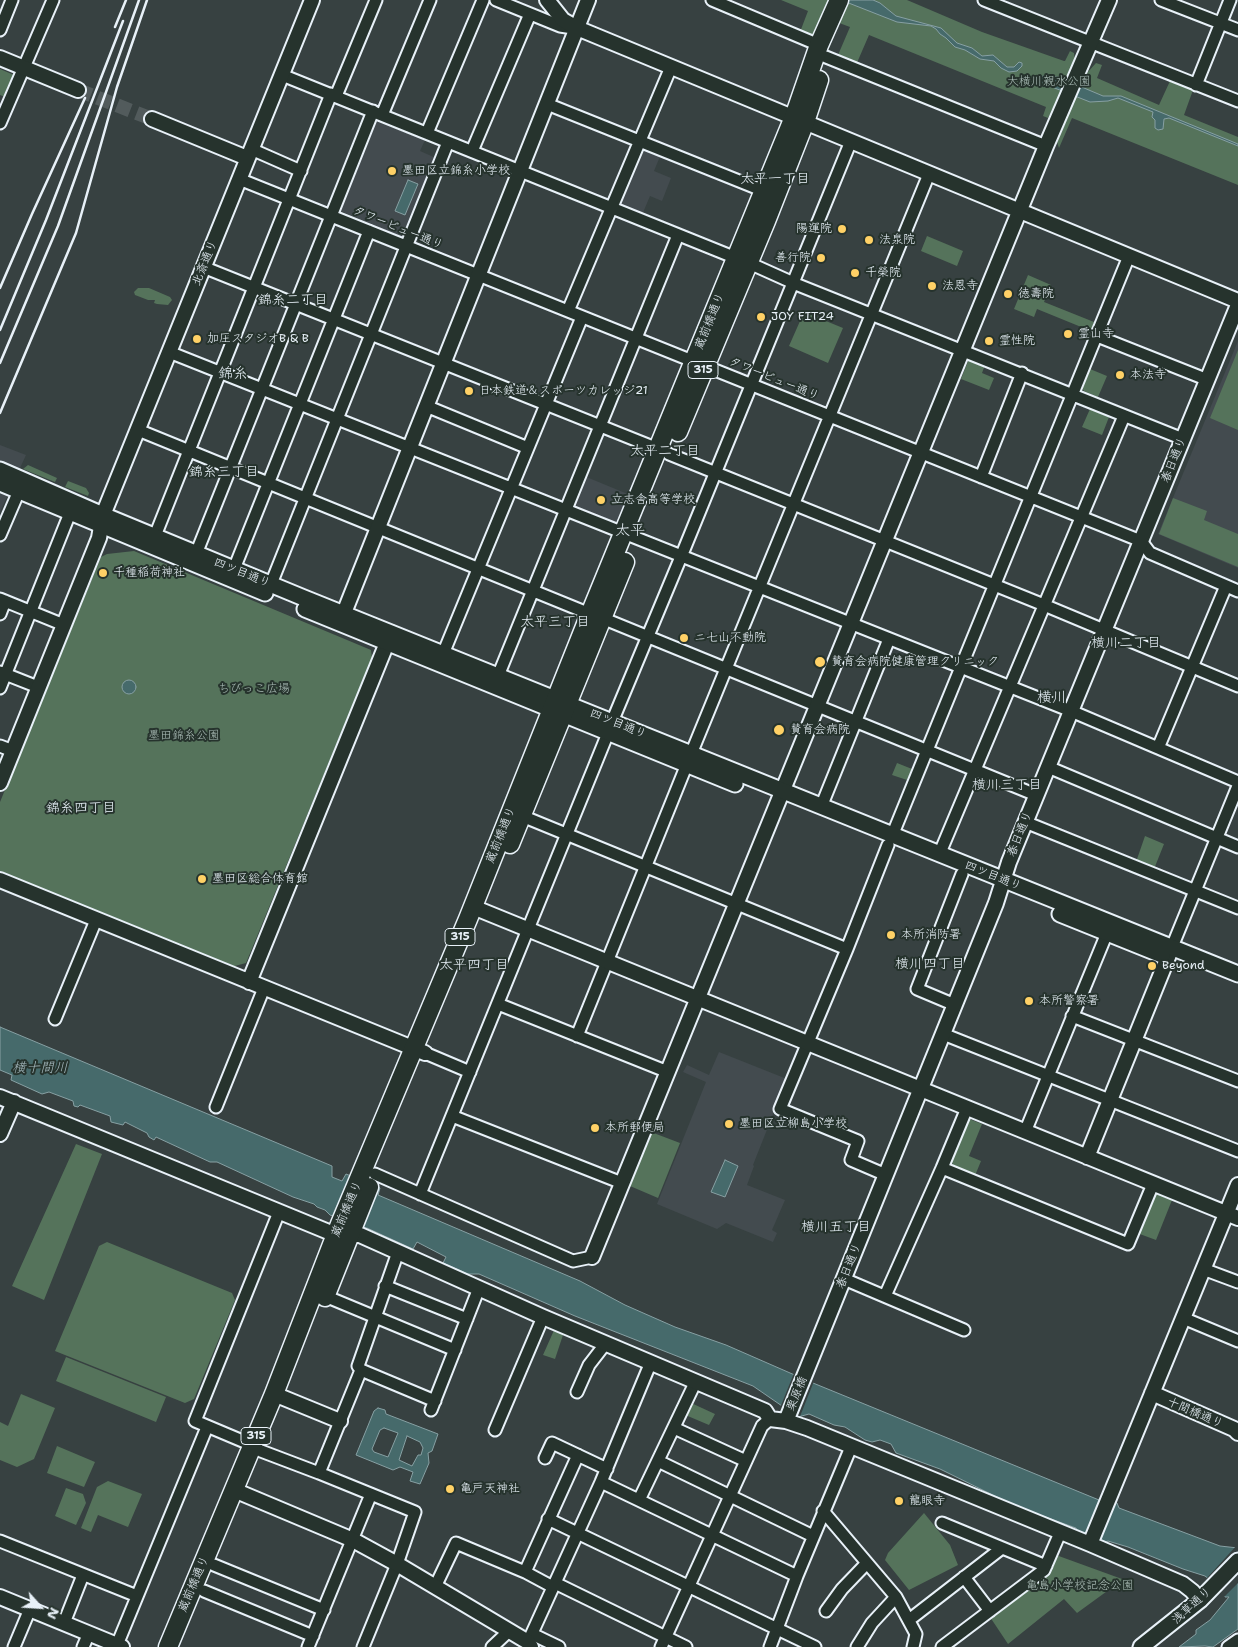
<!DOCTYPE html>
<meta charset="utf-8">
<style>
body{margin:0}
#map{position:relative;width:1238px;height:1647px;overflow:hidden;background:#374141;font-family:"Shantell Sans",sans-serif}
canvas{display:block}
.north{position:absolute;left:15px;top:1582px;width:50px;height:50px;-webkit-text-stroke:4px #26332d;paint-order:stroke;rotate:116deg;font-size:14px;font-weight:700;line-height:20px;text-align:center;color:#e8f1f8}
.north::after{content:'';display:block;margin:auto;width:18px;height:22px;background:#e8f1f8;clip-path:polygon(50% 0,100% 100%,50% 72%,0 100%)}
</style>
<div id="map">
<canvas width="1238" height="1647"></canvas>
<div class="north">N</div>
</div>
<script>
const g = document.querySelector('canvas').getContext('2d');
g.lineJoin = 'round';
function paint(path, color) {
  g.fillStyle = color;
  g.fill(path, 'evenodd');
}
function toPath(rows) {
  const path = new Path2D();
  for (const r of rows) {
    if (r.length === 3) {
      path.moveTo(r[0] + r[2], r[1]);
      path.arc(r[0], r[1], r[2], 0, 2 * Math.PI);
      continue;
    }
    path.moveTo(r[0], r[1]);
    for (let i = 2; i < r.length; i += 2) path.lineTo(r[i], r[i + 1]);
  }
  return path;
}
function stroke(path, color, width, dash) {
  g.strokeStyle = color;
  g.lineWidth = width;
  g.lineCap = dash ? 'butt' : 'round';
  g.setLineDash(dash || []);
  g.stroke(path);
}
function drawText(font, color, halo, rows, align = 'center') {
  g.font = font + ' "Shantell Sans","Klee One",sans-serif';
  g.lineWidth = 4;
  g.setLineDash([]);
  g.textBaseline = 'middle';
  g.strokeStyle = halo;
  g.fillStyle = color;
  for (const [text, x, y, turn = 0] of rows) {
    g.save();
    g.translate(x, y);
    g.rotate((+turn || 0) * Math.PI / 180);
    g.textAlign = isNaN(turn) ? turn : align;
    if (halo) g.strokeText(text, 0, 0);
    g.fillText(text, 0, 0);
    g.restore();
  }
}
paint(toPath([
 [375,121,425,140,420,151,436,158,404,238,338,210],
 [643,147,661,154,654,171,671,178,662,201,650,196,642,215,621,206,620,202],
 [1238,341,1238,568,1158,534],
 [0,445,26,455,0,512],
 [584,476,630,495,620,520,615,522,573,505],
 [719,1052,787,1079,753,1165,754,1166,747,1185,785,1200,772,1230,777,1233,773,1242,726,1223,717,1229,657,1204,706,1082,683,1072,687,1065,709,1075]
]), '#434b4f');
paint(toPath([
 [781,0,907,0,982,32,1064,61,1065,61,1070,51,1074,53,1075,63,1074,67,1087,73,1096,63,1102,65,1097,78,1159,105,1170,81,1193,90,1184,115,1238,137,1238,185,1072,118,1059,148,1057,142,1068,117,1066,116,1052,110,1048,118,1043,116,1046,107,869,35,856,65,839,57,838,55,850,27,823,17,813,38,800,32,808,11],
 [0,69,14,75,5,97,0,95],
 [927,236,963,251,957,266,921,251],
 [1028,275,1051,285,1044,302,1094,322,1091,331,1037,309,1034,317,1014,309],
 [138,288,149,288,170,297,172,300,168,305,157,304,154,303,155,300,148,300,135,295,134,292],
 [804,312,843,328,828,363,789,346],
 [1238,350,1238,430,1210,418],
 [969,359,985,365,982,373,994,378,989,390,961,379],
 [1090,369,1107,376,1098,397,1084,391,1082,388],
 [1090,409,1109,417,1102,435,1082,427],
 [28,465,57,478,55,482,23,469],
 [68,481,86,488,89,493,88,496,65,487],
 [1173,498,1207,511,1204,520,1238,534,1238,567,1159,534],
 [134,551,371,650,372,658,246,963,231,967,0,871,0,802,101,557,107,554],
 [897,763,912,769,907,780,892,775],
 [1145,836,1164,844,1154,869,1136,862],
 [969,1119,982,1124,969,1156,981,1161,974,1178,955,1170,952,1162],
 [651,1132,680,1143,658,1198,630,1186],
 [76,1144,102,1154,44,1300,12,1286],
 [1154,1193,1172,1200,1156,1240,1137,1233],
 [107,1242,232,1293,235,1300,194,1399,185,1403,55,1351,99,1246],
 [555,1328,564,1332,555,1359,543,1355],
 [66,1357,166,1397,156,1422,56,1381],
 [21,1394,55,1408,34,1459,17,1467,0,1460,0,1422,8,1426],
 [689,1402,715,1414,709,1425,683,1414],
 [57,1446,95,1462,84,1487,47,1473],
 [108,1481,142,1494,128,1527,98,1515,91,1532,81,1528,97,1487],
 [66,1488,83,1494,86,1503,76,1525,55,1516],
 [924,1513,950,1545,958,1565,909,1590,885,1560,888,1553],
 [1056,1555,1122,1579,1121,1581,1077,1613,1064,1599,1008,1644,990,1617]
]), '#55735b');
const water = toPath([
 [841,0,873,0,880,3,896,16,941,28,957,43,972,48,982,56,993,55,1007,67,1014,67,1019,62,1022,63,1022,66,1017,71,1009,72,1001,68,994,61,980,59,965,50,955,47,946,38,940,34,936,29,931,26,897,22,841,0],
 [1043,76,1058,77,1103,96,1121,96,1238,144,1238,146,1169,118,1164,119,1163,129,1158,130,1155,128,1155,120,1152,117,1153,112,1118,98,1108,101,1090,102,1042,83,1040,79,1043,76],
 [408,180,418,184,405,215,395,211,408,180],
 [129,687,7],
 [0,1027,332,1166,332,1177,342,1181,346,1174,380,1188,378,1195,580,1281,625,1305,675,1327,726,1345,813,1383,1099,1500,1102,1497,1117,1503,1119,1508,1220,1546,1238,1548,1238,1629,1213,1647,1205,1646,1179,1647,1196,1634,1196,1630,1210,1620,1229,1597,1225,1597,1218,1586,1205,1576,1183,1569,1128,1547,1108,1541,1104,1543,1077,1531,1076,1528,1001,1501,1001,1499,940,1469,896,1453,891,1444,880,1440,872,1442,865,1440,845,1427,834,1425,809,1414,798,1417,753,1386,575,1316,479,1274,468,1274,443,1263,446,1257,417,1242,413,1249,367,1228,364,1228,330,1215,325,1210,317,1207,314,1204,293,1197,217,1162,210,1162,156,1137,154,1140,149,1137,147,1133,125,1122,123,1125,111,1122,110,1116,80,1105,78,1107,74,1106,73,1101,49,1092,42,1094,11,1080,12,1075,0,1070,0,1027],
 [725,1160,738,1166,725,1197,711,1192,725,1160],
 [378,1408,385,1410,386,1414,438,1434,432,1451,428,1453,429,1463,420,1484,410,1481,413,1472,400,1467,393,1470,356,1455,374,1411,378,1408],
 [384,1428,398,1433,388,1457,374,1452,372,1449,380,1430,384,1428],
 [407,1436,420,1442,423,1448,421,1455,418,1455,412,1466,399,1460,407,1436]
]);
paint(water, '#466a6b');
stroke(water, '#87a0a3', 1);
paint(toPath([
 [796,1368,816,1376,799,1419,780,1408],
 [1237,1545,1238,1545,1238,1583,1223,1598,1216,1588,1206,1579]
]), '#374141');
stroke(toPath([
 [78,90,152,119]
]), '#525b5c', 14, [14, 7]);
const minor = toPath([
 [496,0,560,26,573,28],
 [712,0,819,45],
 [984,0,1238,101],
 [1161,0,1238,30],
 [0,30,12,0],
 [826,57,1046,146],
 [282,75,736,258],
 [1196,85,1230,0],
 [336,96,376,0],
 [547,104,764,191],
 [382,115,430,0],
 [0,123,53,0],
 [427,133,483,0],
 [251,149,301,171],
 [472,151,530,14],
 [239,179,1141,541,1150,553,1238,591],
 [749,263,798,285,1183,439],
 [203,267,658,449],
 [568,311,671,67],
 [1097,336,1208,380],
 [169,352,1071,711,1238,782],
 [426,406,528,448],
 [138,430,590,614],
 [669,454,1044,605,1238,686],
 [981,477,1022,373],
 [0,535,22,484],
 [155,536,331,94],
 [196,554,373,111],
 [234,569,369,231],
 [271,584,448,142],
 [0,599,64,625],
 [0,614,5,601],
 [602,618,1036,795],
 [443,654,582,317],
 [0,672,38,687],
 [498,676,678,235],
 [0,688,70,513],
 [612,722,683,552,851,141],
 [0,746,13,751],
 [1158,748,1226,586],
 [691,754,929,174],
 [1048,767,1238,847],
 [821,807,889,639],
 [522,816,847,949],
 [1025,822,1238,908],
 [892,836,1129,256],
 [939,855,1124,416],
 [1172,947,1238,786],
 [498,1004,668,1072],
 [955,1005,917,989,962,874],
 [1072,1016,1238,1081],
 [55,1019,96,920],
 [943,1034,1238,1151],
 [577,1036,687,764],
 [425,1053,470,1072],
 [216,1107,264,988],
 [452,1116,622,1183],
 [1025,1132,1107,933],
 [942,1168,1128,1244,1153,1184],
 [375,1174,573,1261,592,1257],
 [886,1175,851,1160,858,1141,780,1109,847,949,888,845],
 [420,1194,608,733],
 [1203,1269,1238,1282],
 [844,1279,964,1330],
 [385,1286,467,1319],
 [325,1296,455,1350],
 [885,1296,942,1168,967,1108],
 [1183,1318,1238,1341],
 [361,1370,358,1366,398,1252],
 [577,1392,589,1365,606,1343],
 [431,1410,479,1288],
 [674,1428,746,1461],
 [495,1430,543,1317],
 [252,1445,195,1421,279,1212],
 [261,1451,319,1473,415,1512,397,1564,363,1647],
 [545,1458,552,1443,607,1469],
 [658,1461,813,1536],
 [319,1473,361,1370,435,1401],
 [601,1482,797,1576],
 [639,1500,696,1381],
 [823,1511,896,1597,916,1634,913,1647],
 [548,1519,815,1647],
 [942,1523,1046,1566],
 [0,1541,137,1596],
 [214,1565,324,1610],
 [525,1572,553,1587],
 [964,1577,990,1611],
 [555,1583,686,1647],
 [435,1587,456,1543,525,1572,578,1455],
 [204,1591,313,1636],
 [826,1611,842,1589,867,1563],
 [909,1620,1002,1548],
 [64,1623,83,1575],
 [532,1634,559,1647],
 [528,1642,601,1482,651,1362],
 [117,1645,207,1427],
 [14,1647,30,1609],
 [83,1647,89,1633],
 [308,1647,371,1494],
 [492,1647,509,1631],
 [661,1647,762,1426,770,1419],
 [770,1647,797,1576,851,1447],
 [857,1647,872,1623,896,1597],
 [942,1647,1044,1570,1060,1533],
 [1228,1647,1238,1640]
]);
const tertiary = toPath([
 [547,0,563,20,577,28,1238,301],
 [0,58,78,90],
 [152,119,247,158],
 [340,623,588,0],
 [0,783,99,538,103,515,312,0],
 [0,880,425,1053],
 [473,907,1238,1218],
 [249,982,391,633],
 [0,1097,336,1235,360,1235,543,1317,765,1411,770,1419,786,1421,807,1428,1090,1544,1183,1584,1192,1591,1200,1600],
 [0,1134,14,1102],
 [1087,1157,1172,947],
 [592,1257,1046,146,1109,0],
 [1152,1393,1234,1429,1238,1433],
 [274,1394,340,1421],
 [786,1421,996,903,1009,862,1238,305],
 [234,1490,353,1540,397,1564,528,1642,531,1647],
 [1090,1544,1238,1185],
 [0,1597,122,1647]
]);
const secondary = toPath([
 [0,470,103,515,304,598,1238,974],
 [0,483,265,593],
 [305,609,735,784],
 [1060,914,1162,955],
 [1141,1647,1200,1600,1238,1561]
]);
const primary = toPath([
 [678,432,766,221,805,122,819,80],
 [510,844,625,562],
 [325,1297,369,1187],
 [168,1647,274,1394,340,1224,468,919,590,614,794,117,819,45,839,0]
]);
stroke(minor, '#e8f1f8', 15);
stroke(tertiary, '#e8f1f8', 18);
stroke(secondary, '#e8f1f8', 19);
stroke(primary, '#e8f1f8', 21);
stroke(minor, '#26332d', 11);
stroke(tertiary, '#26332d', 14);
stroke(secondary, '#26332d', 15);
stroke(primary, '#26332d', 18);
stroke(toPath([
 [115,27,126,0],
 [0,288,32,214,85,98],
 [0,330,46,220,123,21],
 [0,363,58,226,139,0],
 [0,413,76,233,117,87,147,0]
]), '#e8f1f8', 2.5);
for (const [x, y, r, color] of [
 [392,171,5,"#ffd166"],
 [842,229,5,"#ffd166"],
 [869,240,5,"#ffd166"],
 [821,258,5,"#ffd166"],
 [855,273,5,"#ffd166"],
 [932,286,5,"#ffd166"],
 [1008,294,5,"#ffd166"],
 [761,317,5,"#ffd166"],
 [1068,334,5,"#ffd166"],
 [197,339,5,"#ffd166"],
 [989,341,5,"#ffd166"],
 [1120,375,5,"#ffd166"],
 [469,391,5,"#ffd166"],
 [601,500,5,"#ffd166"],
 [103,573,5,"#ffd166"],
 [684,638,5,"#ffd166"],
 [820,662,6,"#ffd166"],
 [779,730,6,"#ffd166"],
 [202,879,5,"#ffd166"],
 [891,935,5,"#ffd166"],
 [1152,966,5,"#ffd166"],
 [1029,1001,5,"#ffd166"],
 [729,1124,5,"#ffd166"],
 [595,1128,5,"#ffd166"],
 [450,1489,5,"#ffd166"],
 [899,1501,5,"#ffd166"]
]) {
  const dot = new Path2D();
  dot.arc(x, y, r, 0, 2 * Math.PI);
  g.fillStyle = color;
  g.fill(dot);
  stroke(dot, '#26332d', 2);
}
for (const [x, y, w] of [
 [703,370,30],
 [460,937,30],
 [256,1436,30]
]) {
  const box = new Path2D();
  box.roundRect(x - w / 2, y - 8.5, w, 17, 4);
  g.fillStyle = '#26332d';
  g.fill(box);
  stroke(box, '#e8f1f8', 1);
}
drawText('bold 11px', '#e8f1f8', null, [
 ["315",703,370],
 ["315",460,937],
 ["315",256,1436]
]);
drawText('12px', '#adbfb9', '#26332d', [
 ["大横川親水公園",1049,82],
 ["ちびっこ広場",254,689],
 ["墨田錦糸公園",184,736],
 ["亀島小学校記念公園",1080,1586]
]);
drawText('12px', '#e8f1f8', '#26332d', [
 ["墨田区立錦糸小学校",402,171],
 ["陽運院",832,229,"right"],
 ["法泉院",879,240],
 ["善行院",811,258,"right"],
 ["千榮院",865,273],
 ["法恩寺",942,286],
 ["徳壽院",1018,294],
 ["JOY FIT24",771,317],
 ["霊山寺",1078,334],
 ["加圧スタジオB & B",207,339],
 ["霊性院",999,341],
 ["本法寺",1130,375],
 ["日本鉄道＆スポーツカレッジ21",479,391],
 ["立志舎高等学校",611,500],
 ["千種稲荷神社",113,573],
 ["ニ七山不動院",694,638],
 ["賛育会病院健康管理クリニック",831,662],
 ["賛育会病院",790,730],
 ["墨田区総合体育館",212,879],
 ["本所消防署",901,935],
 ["Beyond",1162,966],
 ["本所警察署",1039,1001],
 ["墨田区立柳島小学校",739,1124],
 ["本所郵便局",605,1128],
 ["亀戸天神社",460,1489],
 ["龍眼寺",909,1501]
], 'left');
drawText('12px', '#e8f1f8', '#26332d', [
 ["タワービュー通り",398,228,22],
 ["北斎通り",205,263,-68],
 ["蔵前橋通り",710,321,-68],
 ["タワービュー通り",774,379,22],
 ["春日通り",1174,460,-68],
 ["四ツ目通り",242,573,22],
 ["四ツ目通り",618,724,22],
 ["春日通り",1020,834,-68],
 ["蔵前橋通り",501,835,-68],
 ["四ツ目通り",993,876,22],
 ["蔵前橋通り",347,1209,-67],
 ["春日通り",849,1266,-68],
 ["栗原橋",797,1394,-68],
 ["十間橋通り",1195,1413,23],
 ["蔵前橋通り",194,1584,-67],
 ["浅草通り",1192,1606,-42]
]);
drawText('14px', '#e8f1f8', '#26332d', [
 ["太平一丁目",775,179],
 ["錦糸二丁目",293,300],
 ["太平二丁目",665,451],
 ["錦糸三丁目",224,472],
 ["太平三丁目",555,622],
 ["横川二丁目",1126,643],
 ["横川三丁目",1007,785],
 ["錦糸四丁目",81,808],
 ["横川四丁目",930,964],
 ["太平四丁目",474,965],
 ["横川五丁目",836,1227]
]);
drawText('italic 14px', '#a7bbc0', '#26332d', [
 ["横十間川",40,1068]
]);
drawText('15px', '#e8f1f8', '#26332d', [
 ["錦糸",233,374],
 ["太平",630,531],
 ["横川",1052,698]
]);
</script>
